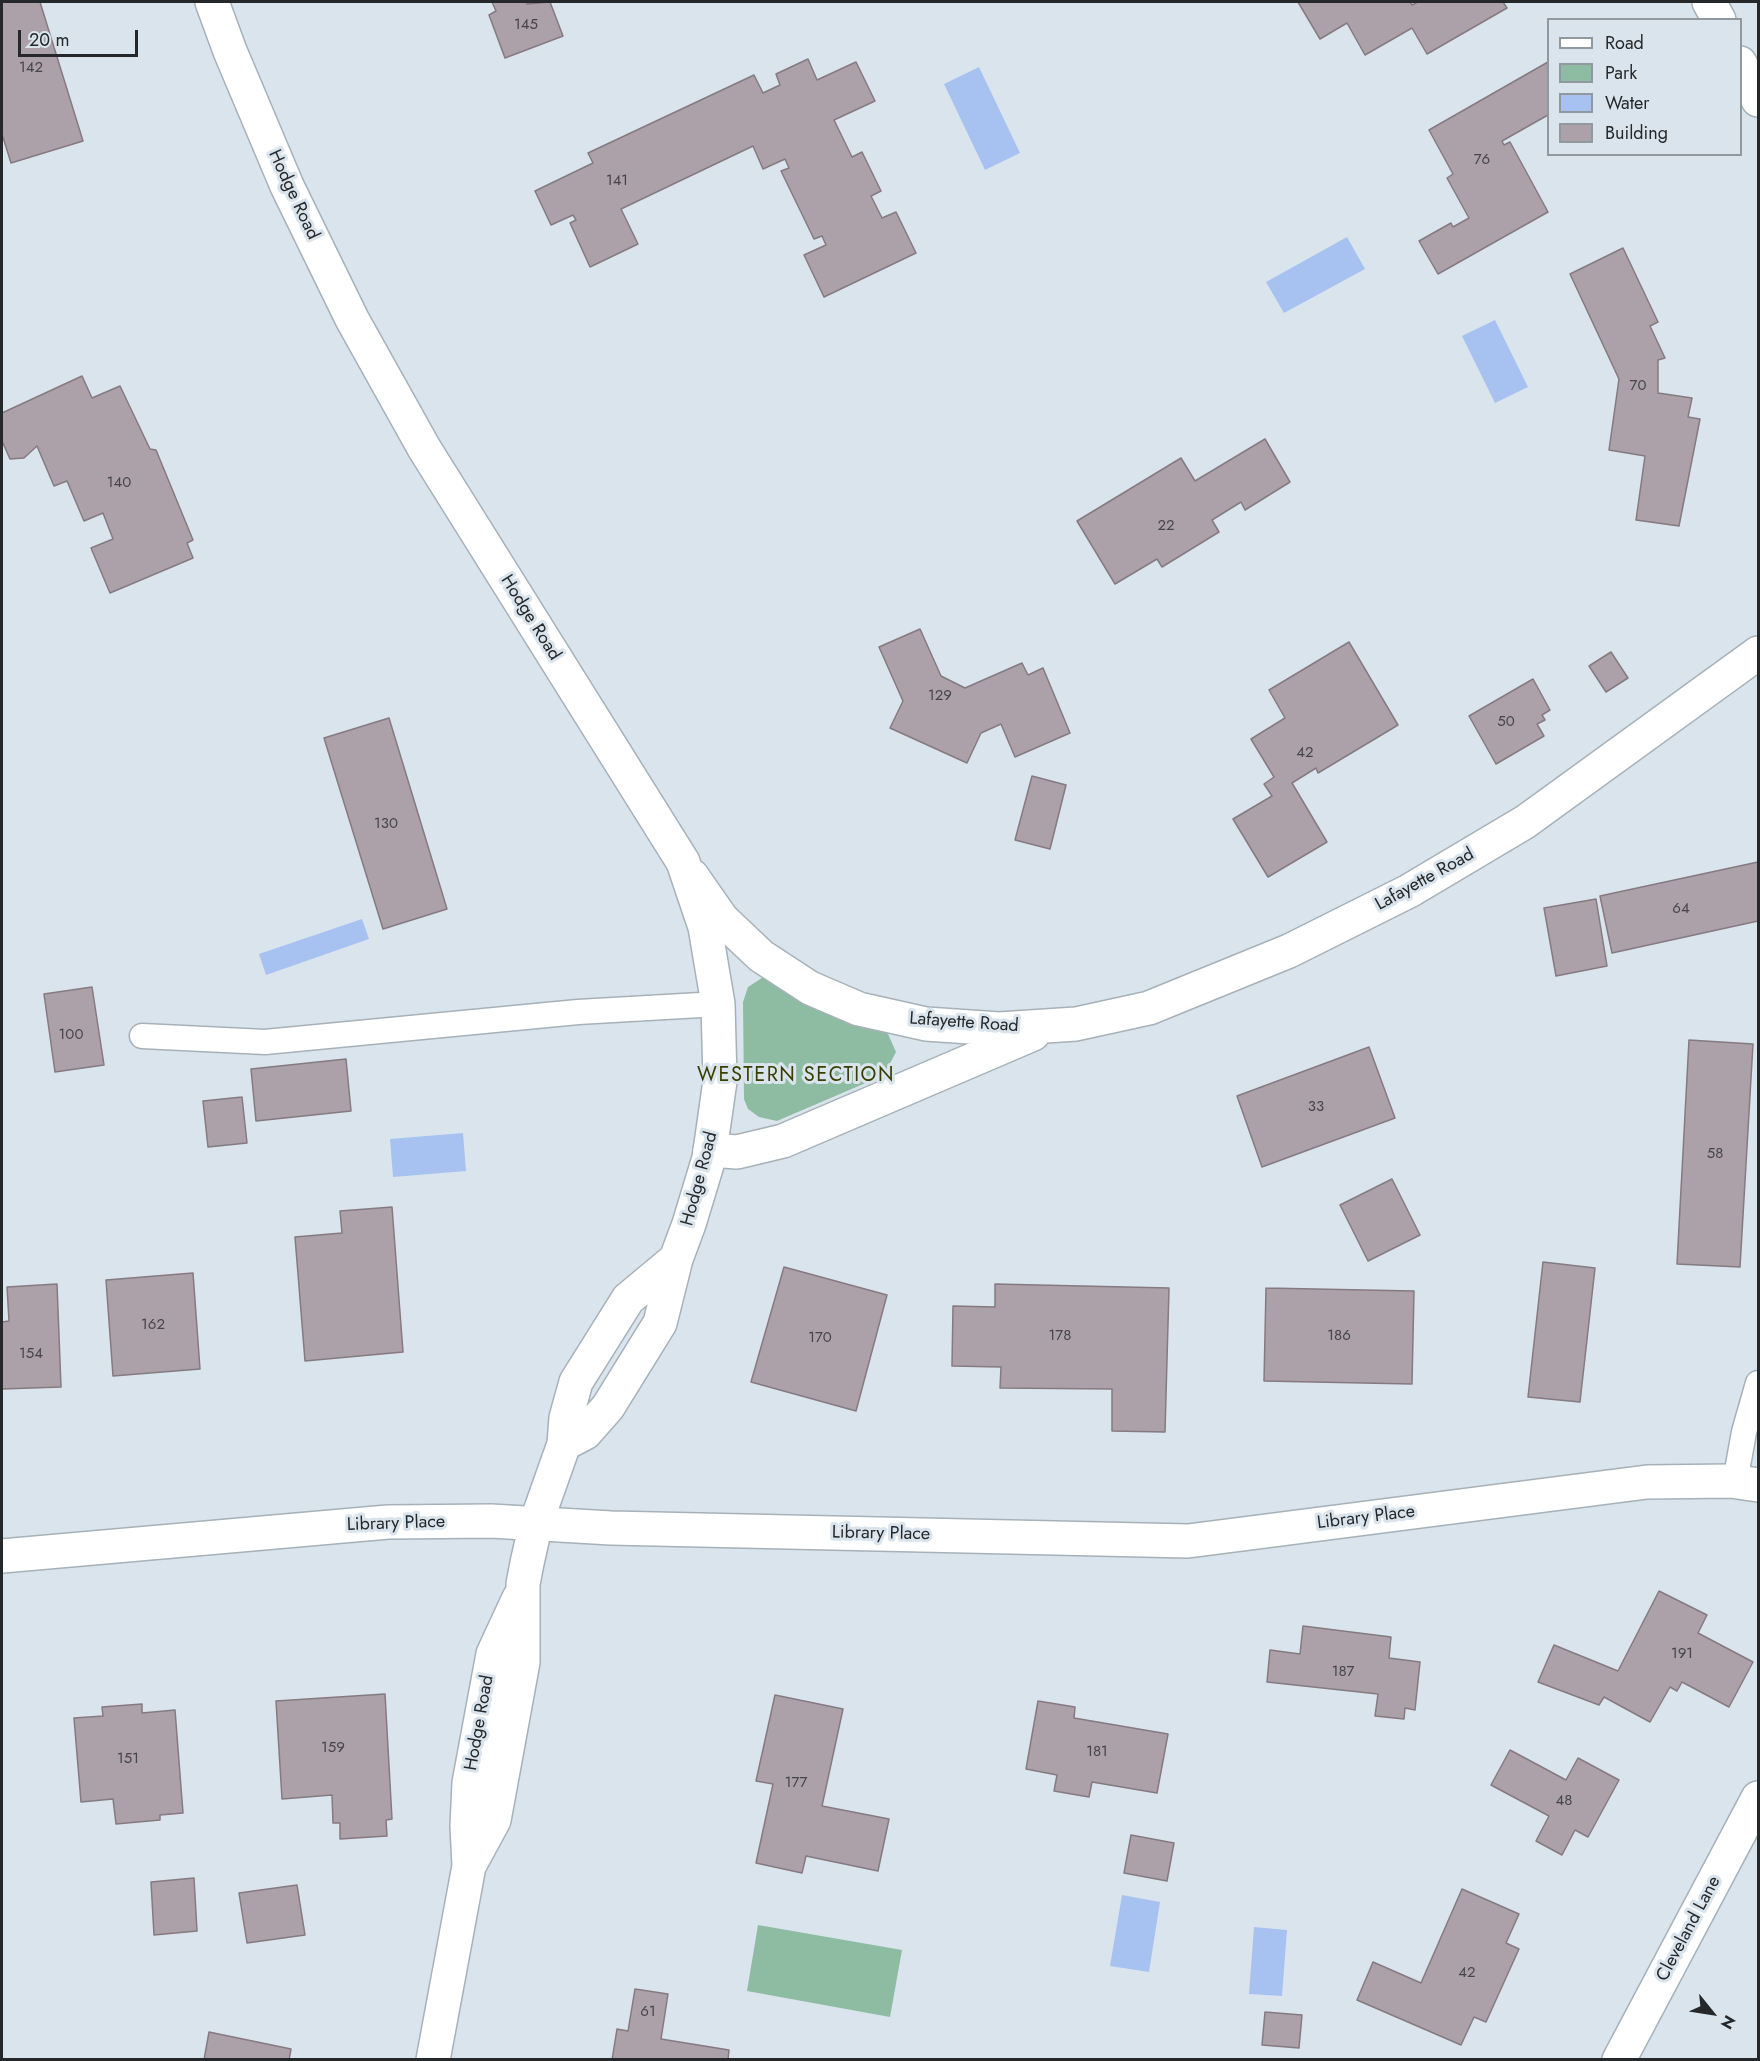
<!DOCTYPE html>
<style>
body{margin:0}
#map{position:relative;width:1760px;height:2061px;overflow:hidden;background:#dae4ed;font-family:Jost,sans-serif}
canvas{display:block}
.frame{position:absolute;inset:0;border:3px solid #24282b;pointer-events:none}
.legend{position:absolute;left:1547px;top:18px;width:195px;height:138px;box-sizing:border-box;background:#dae4ed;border:2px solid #91999f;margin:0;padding:8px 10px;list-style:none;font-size:18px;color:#24282b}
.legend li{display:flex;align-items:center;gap:12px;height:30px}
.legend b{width:30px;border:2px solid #91999f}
.north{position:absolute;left:1682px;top:1983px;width:60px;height:60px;-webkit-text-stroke:4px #dae4ed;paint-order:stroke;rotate:120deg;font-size:16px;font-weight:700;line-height:24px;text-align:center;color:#24282b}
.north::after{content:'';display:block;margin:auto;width:21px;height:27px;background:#24282b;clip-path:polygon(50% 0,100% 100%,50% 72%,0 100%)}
.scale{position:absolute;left:18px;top:30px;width:120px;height:27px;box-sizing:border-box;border:3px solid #24282b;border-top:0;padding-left:8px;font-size:18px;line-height:21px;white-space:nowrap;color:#24282b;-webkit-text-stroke:4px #dae4ed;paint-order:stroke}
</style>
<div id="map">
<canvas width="1760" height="2061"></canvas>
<div class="frame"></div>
<ul class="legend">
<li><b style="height:8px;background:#fff"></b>Road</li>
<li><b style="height:16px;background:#8ebca2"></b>Park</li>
<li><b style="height:16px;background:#a7c2f0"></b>Water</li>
<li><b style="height:16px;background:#aca1a8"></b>Building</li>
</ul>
<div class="north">N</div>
<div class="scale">20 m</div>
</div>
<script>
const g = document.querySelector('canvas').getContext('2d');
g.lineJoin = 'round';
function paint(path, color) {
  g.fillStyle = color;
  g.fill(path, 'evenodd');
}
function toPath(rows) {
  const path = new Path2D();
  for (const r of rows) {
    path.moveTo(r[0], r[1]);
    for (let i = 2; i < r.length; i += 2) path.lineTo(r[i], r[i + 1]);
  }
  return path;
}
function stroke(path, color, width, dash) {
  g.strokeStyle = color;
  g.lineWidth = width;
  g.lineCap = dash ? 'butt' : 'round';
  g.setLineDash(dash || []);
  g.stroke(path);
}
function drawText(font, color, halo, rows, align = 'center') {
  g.font = font + ' Jost,sans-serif';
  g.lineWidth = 6;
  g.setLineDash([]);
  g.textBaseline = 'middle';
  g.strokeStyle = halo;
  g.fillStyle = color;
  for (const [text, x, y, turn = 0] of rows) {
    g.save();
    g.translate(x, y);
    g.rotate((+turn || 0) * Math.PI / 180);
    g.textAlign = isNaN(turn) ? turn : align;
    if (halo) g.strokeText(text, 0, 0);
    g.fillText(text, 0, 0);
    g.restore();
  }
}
paint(toPath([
 [765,976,888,1034,896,1052,886,1071,882,1076,777,1121,759,1117,748,1109,744,1099,743,1002,748,987],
 [758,1925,902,1950,890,2017,747,1991]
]), '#8ebca2');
paint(toPath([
 [979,67,1020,153,985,170,944,84],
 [1347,237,1365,269,1284,313,1266,282],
 [1495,320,1528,387,1495,403,1462,336],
 [362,919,369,939,266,975,259,954],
 [463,1133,466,1171,393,1177,390,1139],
 [1122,1895,1160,1902,1149,1972,1110,1966],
 [1254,1927,1287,1930,1282,1996,1249,1994]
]), '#a7c2f0');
const building = toPath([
 [2,2,40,2,83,141,11,163,2,134,2,2],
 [492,2,526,2,527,4,550,2,563,36,505,58,489,15,496,11,492,2],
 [1298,2,1410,2,1412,5,1418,2,1503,2,1507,8,1427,54,1412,28,1365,55,1347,23,1320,39,1298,2],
 [808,59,817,80,856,62,875,101,834,120,852,157,862,152,881,191,871,196,882,218,896,212,916,253,824,297,804,255,826,245,822,236,814,239,781,171,789,168,785,159,763,169,753,146,621,209,638,244,590,267,570,223,576,220,573,215,551,225,535,191,593,163,588,153,754,75,763,93,780,85,776,74,808,59],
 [1548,62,1548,115,1502,141,1504,145,1510,142,1548,212,1438,274,1419,241,1451,223,1453,227,1469,218,1447,178,1453,174,1429,130,1548,62],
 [1623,248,1658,322,1650,326,1665,358,1658,360,1658,393,1692,398,1688,417,1700,419,1679,526,1636,520,1645,456,1609,450,1619,379,1570,274,1623,248],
 [82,376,92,398,120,386,150,449,156,450,193,540,187,543,193,558,110,593,91,548,113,539,103,513,84,521,67,481,54,486,37,446,24,458,10,459,2,441,2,413,82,376],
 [1265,439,1290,482,1245,510,1241,502,1212,520,1219,532,1162,567,1157,559,1115,584,1077,521,1181,458,1195,481,1265,439],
 [920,629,941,676,965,688,1022,663,1028,675,1043,668,1070,733,1015,757,1001,724,981,733,967,763,890,728,903,701,879,647,920,629],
 [1349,642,1398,725,1318,773,1316,768,1292,783,1327,842,1268,877,1233,819,1272,796,1264,784,1274,777,1251,739,1285,718,1269,690,1349,642],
 [1611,652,1628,678,1606,692,1589,666,1611,652],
 [1533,679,1550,710,1542,715,1545,720,1537,724,1544,736,1496,764,1469,716,1533,679],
 [389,718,447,909,383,929,324,738,389,718],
 [1032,776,1066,785,1050,849,1015,840,1032,776],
 [1758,862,1758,921,1612,953,1600,896,1758,862],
 [1596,899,1607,966,1556,976,1544,908,1596,899],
 [92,987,104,1065,55,1072,44,994,92,987],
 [1689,1040,1753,1044,1740,1267,1677,1264,1689,1040],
 [1369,1047,1395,1118,1262,1167,1237,1096,1369,1047],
 [346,1059,351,1111,256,1121,251,1069,346,1059],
 [242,1097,247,1143,208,1147,203,1101,242,1097],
 [1392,1179,1420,1235,1368,1261,1340,1205,1392,1179],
 [392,1207,403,1352,305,1361,295,1237,342,1233,340,1211,392,1207],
 [1543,1262,1595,1268,1580,1402,1528,1397,1543,1262],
 [784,1267,887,1295,856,1411,751,1382,784,1267],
 [193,1273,200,1369,113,1376,106,1280,193,1273],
 [57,1284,61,1387,2,1389,2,1322,9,1321,7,1287,57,1284],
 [995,1284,1169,1288,1165,1432,1112,1431,1112,1389,1000,1388,1001,1367,952,1366,953,1306,995,1307,995,1284],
 [1266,1288,1414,1291,1412,1384,1264,1381,1266,1288],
 [1659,1591,1707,1615,1698,1633,1753,1662,1729,1707,1682,1682,1677,1691,1670,1687,1650,1722,1604,1697,1599,1705,1538,1682,1554,1645,1618,1671,1659,1591],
 [1303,1626,1391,1637,1389,1658,1420,1662,1415,1710,1405,1708,1404,1719,1375,1716,1378,1694,1267,1682,1270,1650,1300,1654,1303,1626],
 [385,1694,392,1819,386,1820,387,1836,340,1839,340,1823,333,1823,332,1795,282,1799,276,1701,385,1694],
 [775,1695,843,1709,822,1806,889,1819,878,1871,806,1856,802,1873,756,1863,773,1784,756,1781,775,1695],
 [1038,1701,1075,1707,1074,1718,1168,1734,1157,1793,1092,1782,1089,1797,1054,1791,1057,1775,1026,1769,1038,1701],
 [142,1704,142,1713,175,1710,183,1813,160,1815,160,1820,116,1824,113,1799,81,1802,74,1718,103,1716,102,1707,142,1704],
 [1510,1750,1566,1780,1578,1758,1619,1780,1588,1837,1575,1830,1562,1855,1536,1841,1549,1816,1491,1785,1510,1750],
 [1131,1835,1174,1843,1167,1881,1124,1873,1131,1835],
 [194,1878,197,1931,154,1935,151,1882,194,1878],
 [297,1885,305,1935,247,1943,239,1893,297,1885],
 [1462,1889,1519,1914,1506,1943,1519,1949,1486,2022,1474,2017,1461,2045,1357,2000,1373,1962,1421,1983,1462,1889],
 [635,1989,668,1994,661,2039,729,2050,728,2060,612,2060,617,2029,628,2031,635,1989],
 [1265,2012,1302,2015,1299,2048,1262,2045,1265,2012],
 [209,2032,291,2049,289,2060,204,2060,209,2032]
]);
paint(building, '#aca1a8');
stroke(building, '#857a81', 1.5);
const lane = toPath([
 [142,1036,265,1042,578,1012,718,1004],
 [1735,1482,1744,1432,1758,1383]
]);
const street = toPath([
 [1709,2,1719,20],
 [1740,63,1758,100],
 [692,876,722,919,761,956,810,988,859,1009,926,1024,999,1029,1076,1024,1149,1008,1289,951,1409,891,1525,822,1758,653],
 [710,1150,737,1152,783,1141,1033,1034],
 [2,1556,388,1522,491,1521,611,1528,1188,1541,1647,1482,1730,1481,1758,1485],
 [1619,2060,1758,1798]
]);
const secondary = toPath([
 [212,2,230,51,287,186,352,319,424,448,683,862,705,927,718,1004,720,1081,709,1158,689,1224,676,1259,660,1323,608,1407,585,1433,564,1444],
 [469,1866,494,1820,523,1662,523,1584,527,1563,536,1523,564,1444,566,1418,576,1382,628,1299,676,1259],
 [433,2060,469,1866,467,1826,469,1783,493,1654,519,1598]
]);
stroke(lane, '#a7b1b8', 27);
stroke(street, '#a7b1b8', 36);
stroke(secondary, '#a7b1b8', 36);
stroke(lane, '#fff', 24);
stroke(street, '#fff', 33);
stroke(secondary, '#fff', 33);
drawText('15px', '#46464a', null, [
 ["145",526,25],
 ["142",31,68],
 ["76",1482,160],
 ["141",617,181],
 ["70",1638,386],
 ["140",119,483],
 ["22",1166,526],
 ["129",940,696],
 ["50",1506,722],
 ["42",1305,753],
 ["130",386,824],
 ["64",1681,909],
 ["100",71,1035],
 ["33",1316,1107],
 ["58",1715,1154],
 ["162",153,1325],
 ["178",1060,1336],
 ["186",1339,1336],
 ["170",820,1338],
 ["154",31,1354],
 ["191",1682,1654],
 ["187",1343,1672],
 ["159",333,1748],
 ["181",1097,1752],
 ["151",128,1759],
 ["177",796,1783],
 ["48",1564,1801],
 ["42",1467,1973],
 ["61",648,2012]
]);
drawText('18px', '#24282b', '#dae4ed', [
 ["Hodge Road",293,195,65],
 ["Hodge Road",530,618,58],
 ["Lafayette Road",1425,880,-29],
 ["Lafayette Road",964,1023,4],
 ["Hodge Road",700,1179,-75],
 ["Library Place",1366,1518,-7],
 ["Library Place",396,1524,-2],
 ["Library Place",881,1534,1],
 ["Hodge Road",480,1723,-80],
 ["Cleveland Lane",1689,1929,-62]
]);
g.letterSpacing = '1.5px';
drawText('20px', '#383f00', '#dae4ed', [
 ["WESTERN SECTION",796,1076]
]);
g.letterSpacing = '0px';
</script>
